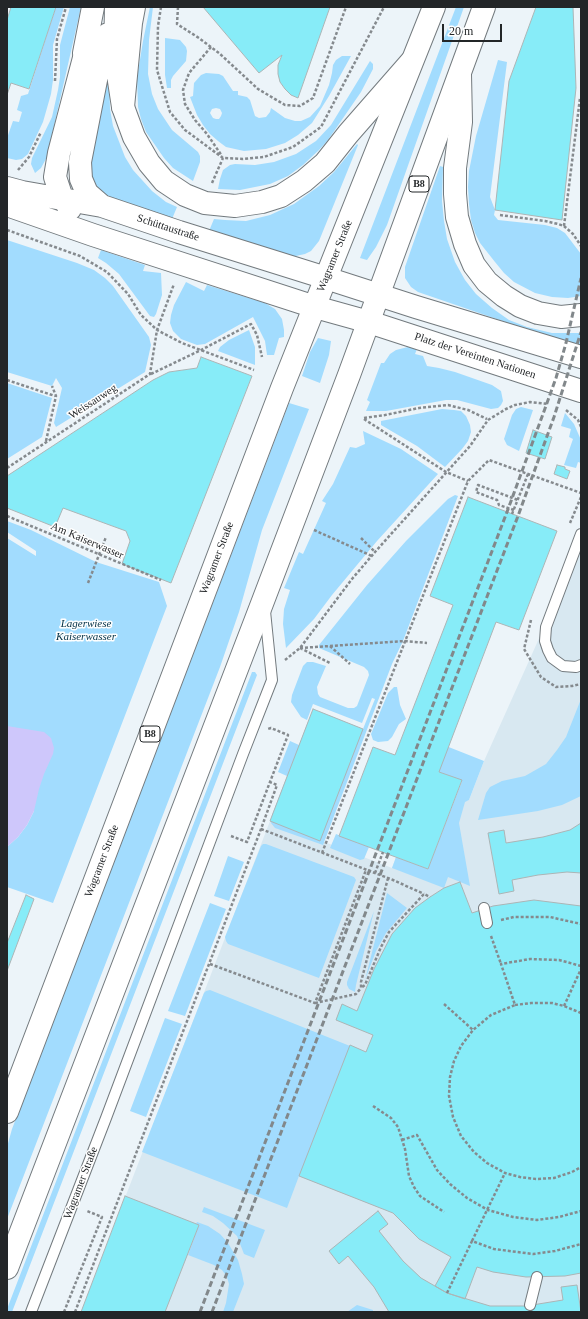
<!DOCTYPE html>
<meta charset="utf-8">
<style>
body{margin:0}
#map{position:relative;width:588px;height:1319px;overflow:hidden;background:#ecf4f9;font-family:"Times New Roman",serif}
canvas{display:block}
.frame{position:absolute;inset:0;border:8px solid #232628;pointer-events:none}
.scale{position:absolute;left:442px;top:24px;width:60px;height:18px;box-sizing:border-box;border:2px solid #232628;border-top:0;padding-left:5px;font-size:12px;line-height:14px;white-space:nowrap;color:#232628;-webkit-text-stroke:3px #fff;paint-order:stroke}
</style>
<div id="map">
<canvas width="588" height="1319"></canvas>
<div class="frame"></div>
<div class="scale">20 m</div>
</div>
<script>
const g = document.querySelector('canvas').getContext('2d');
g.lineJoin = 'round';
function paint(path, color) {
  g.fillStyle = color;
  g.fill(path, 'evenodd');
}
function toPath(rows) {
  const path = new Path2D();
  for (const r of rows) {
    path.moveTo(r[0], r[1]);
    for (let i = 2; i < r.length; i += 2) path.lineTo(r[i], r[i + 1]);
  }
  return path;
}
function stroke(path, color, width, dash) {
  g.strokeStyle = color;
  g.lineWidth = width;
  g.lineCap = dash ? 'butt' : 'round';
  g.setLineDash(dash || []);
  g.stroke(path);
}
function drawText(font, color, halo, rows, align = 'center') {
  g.font = font + ' "Times New Roman",serif';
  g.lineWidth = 3;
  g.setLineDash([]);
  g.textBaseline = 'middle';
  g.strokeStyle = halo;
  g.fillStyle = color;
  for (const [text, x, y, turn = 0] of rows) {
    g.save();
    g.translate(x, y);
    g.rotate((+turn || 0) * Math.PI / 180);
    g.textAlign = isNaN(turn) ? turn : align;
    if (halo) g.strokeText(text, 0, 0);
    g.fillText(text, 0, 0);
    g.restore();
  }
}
paint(toPath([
 [581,545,581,1312,81,1312,270,821,392,868,396,857,428,869,448,817,465,801,469,800,484,761]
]), '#d8e8f1');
paint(toPath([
 [56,7,64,7,53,45,53,80,51,94,43,122,28,154,22,159,16,160,7,158,7,138,13,121,19,122,22,112,17,110,21,96,28,94],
 [70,7,81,7,47,157,41,168,35,173,31,164,32,158,52,117,58,90,60,77,60,45],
 [150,7,153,7,149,40,148,74,152,94,158,109,172,130,198,152,200,156,200,162,193,181,173,168,164,158,146,132,141,119,138,107,137,78,143,41],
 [456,7,464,7,387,225,376,247,367,260,360,258],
 [165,38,180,40,186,47,187,51,186,61,173,76,171,80,171,88,167,88,165,75],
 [342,56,351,56,329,96,312,123,298,135,285,143,266,149,244,151,226,147,218,141,210,134,203,125,197,115,190,97,193,96,194,83,201,75,206,73,219,74,223,76,233,91,238,91,238,95,247,97,250,100,255,116,259,118,266,117,270,112,271,108,285,118,295,121,301,121,310,117,320,106,329,85,332,73,333,65,336,60],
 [216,108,220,109,222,113,221,116,219,119,216,119,213,118,210,113,212,109],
 [498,60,507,62,490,197,495,210,494,215,498,220,545,225,557,228,565,233,581,254,581,296,568,298,552,297,535,293,514,282,504,273,495,262,480,243,475,233,471,220,469,204,468,187,469,171,476,136],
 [370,61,373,64,373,69,361,92,328,140,319,150,303,165,288,176,270,184,240,190,218,189,220,179,223,170,230,165,235,164,255,165,274,162,296,154,316,141,331,125],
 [107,79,109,79,110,109,113,126,125,157,133,170,152,191,166,202,177,207,172,219,108,198,97,190,88,170],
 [357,144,358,145,319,241,311,251,305,254,291,257,209,231,214,219,225,220,246,221,270,215,294,204,319,186,334,172],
 [440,166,443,167,442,201,444,221,447,239,455,262,465,280,476,294,492,308,509,320,527,327,552,333,581,333,581,348,418,292,411,287,405,278,405,267],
 [7,240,77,263,94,270,105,278,113,286,149,337,151,345,145,372,56,427,54,423,62,388,56,378,52,386,7,372],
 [101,250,145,265,143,271,161,273,162,295,156,314,154,317,150,316,119,274,106,263,98,258],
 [186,282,204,291,207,285,265,303,275,309,282,319,284,330,284,337,279,338,274,355,267,355,265,341,253,317,205,344,197,345,181,339,173,331,170,323,171,315,174,305],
 [249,330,255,347,255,365,218,351,220,347,229,340],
 [318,338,331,341,329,355,320,383,302,376,310,352],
 [408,347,417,349,415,354,423,356,427,366,439,368,455,372,492,385,501,391,503,401,501,405,498,408,491,409,457,400,446,400,386,411,366,411,370,402,367,400,381,363,384,363,390,354,396,350],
 [7,383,52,398,42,437,7,459],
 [289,403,309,409,262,530,239,612,220,667,7,1219,7,1147,12,1129],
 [521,407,533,410,519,451,507,445,504,439,512,415,516,409],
 [442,409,454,410,461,411,466,416,470,425,471,432,468,441,462,449,445,467,417,446,381,425,381,421],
 [565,413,574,424,581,440,581,463,578,462,576,468,564,465,573,439,569,437,571,429,561,426],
 [363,431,401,449,438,474,377,541,332,595,314,619,286,648,283,624,284,609,290,590,284,588,299,552,303,554,326,503,322,501,333,484,350,447,356,448,365,444],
 [455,495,458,496,403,641,392,664,323,845,275,828,271,823,272,815,287,776,278,772,290,741,299,745,313,709,363,729,375,699,372,698,362,723,313,704,307,720,301,717,291,702,292,695,303,666,307,662,313,662,326,666,317,687,318,694,320,697,348,708,354,708,357,706,369,675,368,671,364,667,319,648,319,645,367,585,406,541,448,499],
 [7,521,31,530,96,562,159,582,167,606,53,903,7,887,7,847,18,837,27,825,34,811,7,745,7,538,36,556,36,551,7,532],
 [252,672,255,672,257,675,12,1312,7,1312,7,1309],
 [394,687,397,687,400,705,406,719,399,724,392,737,388,741,378,742,373,740,371,734,388,693],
 [581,699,581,796,562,805,538,811,478,820,486,793,490,787,502,781,525,776,546,764,557,750,566,737],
 [436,742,484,761,469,800,465,802,459,823,470,886,448,877,444,888,392,868,396,857,428,869,462,781,426,767],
 [336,834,369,847,364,859,360,860,330,848],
 [263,844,266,844,354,877,356,880,319,978,228,944,226,941,225,937,261,846],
 [228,856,244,862,229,901,214,896],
 [387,893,407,908,386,933,376,951,365,980],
 [210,903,226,909,185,1016,168,1011],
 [374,911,356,985,355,992,349,989,347,985,347,982],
 [210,990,405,1068,419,1239,393,1213,299,1176,287,1208,142,1152,204,993,206,991],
 [165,1018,182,1024,146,1117,130,1111],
 [204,1207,265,1230,254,1258,244,1254,237,1236,223,1223,213,1216,202,1212],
 [197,1222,208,1226,220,1234,228,1243,238,1260,242,1274,244,1284,233,1312,223,1312,226,1303,229,1284,227,1277,222,1270,214,1265,188,1255,199,1225,196,1224],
 [357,1305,373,1310,373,1312,347,1312]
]), '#a2dcfe');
paint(toPath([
 [7,726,44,732,51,738,54,748,53,754,44,774,39,789,34,811,27,825,18,837,7,847]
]), '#cec7fb');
const building = toPath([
 [11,7,56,7,29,89,11,83,7,95,7,20,11,7],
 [203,7,330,7,298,98,291,95,285,89,280,82,278,74,278,65,282,55,259,73,203,7],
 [536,7,573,7,576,88,562,220,495,210,509,81,536,7],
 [201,357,252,376,171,583,122,564,130,541,126,531,63,508,55,527,7,508,7,476,153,380,169,372,197,368,201,357],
 [533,430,552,437,545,459,526,453,533,430],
 [557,465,565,467,565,469,570,471,567,479,554,474,557,465],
 [468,497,557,531,519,630,496,622,439,772,462,780,428,869,339,836,373,747,395,755,453,605,430,596,468,497],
 [313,709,363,729,320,841,270,821,313,709],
 [581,823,581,873,567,872,538,875,512,880,514,891,499,894,488,833,504,830,506,843,543,837,570,830,581,823],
 [460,882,472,913,493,906,534,900,581,906,581,1273,565,1276,526,1277,493,1272,477,1267,465,1299,447,1293,435,1286,451,1257,419,1239,393,1213,299,1176,350,1045,366,1052,373,1035,336,1020,342,1004,357,1011,374,969,392,934,415,908,430,897,444,888,460,882],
 [26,895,34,899,7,971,7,943,26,895],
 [125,1196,199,1225,165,1312,81,1312,125,1196],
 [378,1211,388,1224,379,1231,403,1261,421,1278,447,1293,490,1306,526,1306,563,1300,561,1287,577,1285,581,1312,389,1312,374,1287,348,1256,339,1264,329,1251,378,1211]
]);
paint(building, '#87ecf8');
stroke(building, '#acb5b6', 1);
const lane = toPath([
 [581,534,546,627,545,641,548,650,552,658,563,666,576,667,581,665],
 [484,908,487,923],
 [530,1305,537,1277],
 [31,1312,106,1118,243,754,272,680,265,611]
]);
const secondary = toPath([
 [116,7,115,55,123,107,134,137,149,163,164,181,185,195,205,203,235,206,262,202,281,196,304,181,325,163,348,134,411,62],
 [7,188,22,192,102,206,179,232,326,278,416,307,581,357],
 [7,205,93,235,315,307,369,322,581,391],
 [102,206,87,193,81,179,80,162,97,75,108,34],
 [70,209,61,195,55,177,59,153,90,35]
]);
const primary = toPath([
 [7,1112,282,388,434,7],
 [7,1268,263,601,349,375,484,7]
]);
const highway = toPath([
 [84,53,93,7],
 [460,74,461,122,455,168,455,194,457,217,465,244,474,265,487,282,504,296,520,306,538,313,561,317,581,315],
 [123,107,131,23,134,7]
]);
stroke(lane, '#737a7e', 12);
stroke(secondary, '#737a7e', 24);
stroke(primary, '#737a7e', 24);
stroke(highway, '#737a7e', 24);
stroke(toPath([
 [161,7,158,26,157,70,170,112,185,130,223,158,243,159,264,157,293,147,321,127,384,7],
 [178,7,177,24,199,38,219,53,258,89,285,105,300,106,313,98,346,7],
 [211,47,189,73,183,90,185,104,195,120,207,134,222,156],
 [55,81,57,39,66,7],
 [18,170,29,157,41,132],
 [212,183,223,158],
 [500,215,545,221,558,224,564,226,573,234,581,246],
 [564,226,580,98],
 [7,230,80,256,107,272,128,294,141,315,157,330,182,343,254,370],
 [151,374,201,350,251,324,257,335,262,357],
 [7,380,55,396],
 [566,410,578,420,581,427],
 [364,418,385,415,419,408,448,405,468,410,487,419],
 [364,419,446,472,468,481],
 [46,441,56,396,52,386],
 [7,468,150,374,157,330,174,284],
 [514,510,499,505,497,500,476,492,478,485,518,500],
 [512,514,528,474],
 [7,516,161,580],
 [570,523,581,497],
 [314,530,372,556],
 [361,538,375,552],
 [88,583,106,537],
 [531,620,524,649,541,677,556,687,572,686,581,684],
 [330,646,350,664],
 [300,648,405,641,427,643],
 [300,648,330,663],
 [285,660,300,648,352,579,375,552,470,446,488,420,506,409,515,405,530,402,548,404],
 [261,829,393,880,424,894],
 [231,836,247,842,288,735,271,728,268,729],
 [322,853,468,481,489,460,581,493],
 [375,873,383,852],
 [388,878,361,982,361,988,365,985,381,947,389,932,424,894,430,897],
 [501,920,514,917,550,917,581,924],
 [491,936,501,964],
 [210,964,315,1003,366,870],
 [581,966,559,960,530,959,501,964,515,1005,491,1015,473,1030,461,1046,454,1061,450,1077,449,1096,453,1117,461,1136,474,1152,487,1163,505,1173,520,1177,536,1179,554,1178,572,1172,581,1167],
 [315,1003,356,994,361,988],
 [444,1004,473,1030],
 [515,1005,531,1003,552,1003,564,1006,581,1013],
 [564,1006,581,969],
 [373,1106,391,1118,398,1127,405,1149,409,1176,414,1187,420,1196,444,1212],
 [402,1140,417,1135,437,1170,450,1184,467,1198,488,1210,513,1217,537,1220,559,1217,581,1211],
 [472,1241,505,1173],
 [447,1293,472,1241,494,1249,533,1254,555,1251,581,1244],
 [64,1312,102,1217,87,1211],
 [75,1312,261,829,277,785,270,782]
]), '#858a8e', 2.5, [3, 2]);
stroke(lane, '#fff', 10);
stroke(secondary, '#fff', 22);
stroke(primary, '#fff', 22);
stroke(highway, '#fff', 22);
stroke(toPath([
 [200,1312,507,512,543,414,556,378,566,343,581,278],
 [212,1312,518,516,554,417,581,332]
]), '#82888b', 3, [6, 3]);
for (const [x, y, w] of [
 [419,184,20],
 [150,734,20]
]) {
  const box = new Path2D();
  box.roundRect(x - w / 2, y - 8, w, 16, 3);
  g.fillStyle = '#fff';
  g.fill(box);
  stroke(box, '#232628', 1);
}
drawText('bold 10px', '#232628', null, [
 ["B8",419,184],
 ["B8",150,734]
]);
drawText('11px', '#232628', '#fff', [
 ["Schüttaustraße",168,228,18],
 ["Wagramer Straße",335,256,-68],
 ["Platz der Vereinten Nationen",475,356,18],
 ["Weissauweg",93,402,-33],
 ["Am Kaiserwasser",87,541,23],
 ["Wagramer Straße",217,558,-69],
 ["Wagramer Straße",102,861,-69],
 ["Wagramer Straße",81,1183,-69]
]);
drawText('italic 11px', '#012f44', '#fff', [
 ["Lagerwiese",86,624],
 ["Kaiserwasser",86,637]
]);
</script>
